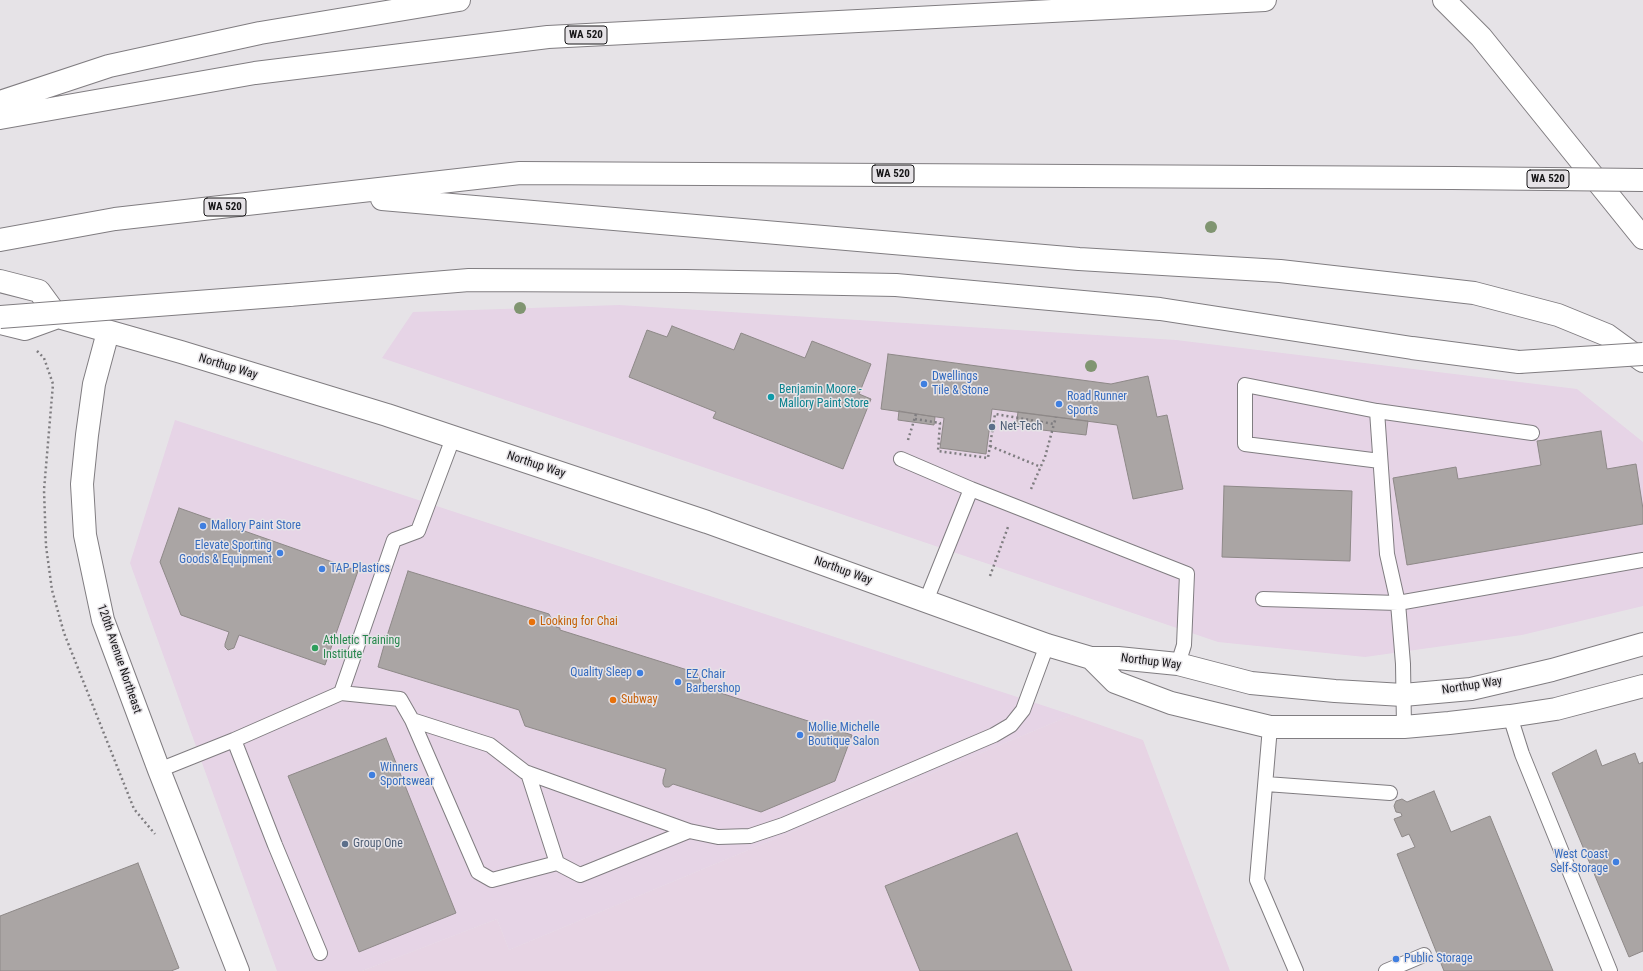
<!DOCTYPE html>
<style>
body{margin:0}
canvas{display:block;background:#e6e3e7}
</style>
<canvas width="1643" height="971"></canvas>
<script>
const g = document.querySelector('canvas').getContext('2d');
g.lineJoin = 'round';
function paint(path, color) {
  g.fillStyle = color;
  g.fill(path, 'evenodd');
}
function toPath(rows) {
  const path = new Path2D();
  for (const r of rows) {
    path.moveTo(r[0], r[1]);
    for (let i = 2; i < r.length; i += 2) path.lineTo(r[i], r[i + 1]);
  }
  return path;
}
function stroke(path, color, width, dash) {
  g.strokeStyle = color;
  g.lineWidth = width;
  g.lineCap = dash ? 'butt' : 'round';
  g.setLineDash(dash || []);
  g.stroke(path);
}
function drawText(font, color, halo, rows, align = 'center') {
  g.font = font + ' "Roboto Condensed",sans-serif';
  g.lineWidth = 3;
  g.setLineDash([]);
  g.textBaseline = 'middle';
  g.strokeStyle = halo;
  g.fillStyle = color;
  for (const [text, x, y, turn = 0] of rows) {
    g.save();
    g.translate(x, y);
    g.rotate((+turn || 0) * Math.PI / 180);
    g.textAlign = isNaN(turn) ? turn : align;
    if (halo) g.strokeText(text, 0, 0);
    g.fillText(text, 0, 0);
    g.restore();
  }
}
paint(toPath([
 [619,305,1176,340,1577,389,1643,442,1643,606,1522,635,1365,657,1218,642,382,358,413,312],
 [175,420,1072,715,509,950,497,919,362,971,277,971,130,563]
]), '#e6d4e6');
paint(toPath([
 [1072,715,1143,740,1230,971,362,971,497,919,509,950]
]), '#e7d4e4');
const building = toPath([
 [672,326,734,350,741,333,805,358,812,341,871,364,859,394,871,399,843,469,713,418,716,412,629,377,647,330,667,337,672,326],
 [888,354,1111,384,1148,376,1157,417,1167,415,1183,489,1133,499,1117,425,992,409,986,454,940,448,944,418,881,409,888,354],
 [899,411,935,417,934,425,898,420,899,411],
 [1018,412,1088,421,1086,435,1016,427,1018,412],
 [1601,431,1607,469,1636,464,1643,509,1643,524,1407,565,1393,478,1456,467,1458,479,1541,465,1537,441,1601,431],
 [1224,486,1352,491,1350,561,1222,557,1224,486],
 [179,508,358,571,325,665,239,635,234,648,228,650,225,647,225,644,229,632,181,615,160,562,179,508],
 [408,571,549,614,556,627,560,628,560,630,697,673,703,686,706,686,708,689,852,735,835,781,761,812,673,784,669,787,665,787,663,784,663,780,666,769,525,726,519,710,378,667,385,642,382,641,382,638,384,636,387,636,408,571],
 [386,738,456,913,359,952,288,776,386,738],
 [1596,750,1602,766,1635,753,1639,764,1643,762,1643,951,1629,957,1552,773,1596,750],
 [1434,791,1451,832,1490,816,1553,971,1444,971,1397,854,1415,847,1409,834,1402,837,1394,819,1402,816,1401,813,1396,812,1394,806,1396,801,1402,799,1407,802,1434,791],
 [1017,833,1072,971,920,971,885,886,1017,833],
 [138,863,179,968,171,971,0,971,0,916,138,863]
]);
paint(building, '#aaa5a4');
stroke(building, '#8e8988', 1);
const service = toPath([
 [1377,411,1245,385,1245,444,1380,461],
 [901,459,971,489],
 [1263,599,1398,603,1643,560],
 [926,601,971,489,1187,574,1184,645,1178,664],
 [341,693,400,699,412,720,490,745,525,772,689,831,718,837,750,836,783,825,994,735,1011,725,1023,710,1047,645],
 [1510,716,1522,754,1610,971],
 [412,720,478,872,492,880,557,863,580,875,689,831],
 [1270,727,1257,880,1296,971],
 [1404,727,1403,664,1398,603,1387,554,1377,411,1532,433],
 [234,740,275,845,320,953],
 [159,770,234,740,341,693,394,540,418,531,453,438],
 [528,773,557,863],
 [1266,784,1390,793],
 [1386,971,1424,955]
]);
const tertiary = toPath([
 [108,332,94,384,87,435,82,484,85,535,103,620,159,770,238,971]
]);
const secondary = toPath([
 [0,281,39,291,58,317],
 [0,323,25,329,58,317,181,352,387,415,707,522,1047,645,1091,658,1118,658,1178,664,1251,683,1335,691,1403,695,1471,689,1552,670,1643,644],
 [1091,658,1115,682,1171,703,1270,727,1404,727,1449,723,1510,716,1556,709,1643,686]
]);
const motorway = toPath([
 [1444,0,1481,37,1643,238],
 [0,102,109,66,260,33,459,0],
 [0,118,255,73,548,37,1265,0],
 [382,199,1079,259,1280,271,1474,293,1558,315,1607,335,1643,361],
 [0,240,115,219,520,173,1453,178],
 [289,295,469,280,686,281,896,285,1160,309,1412,348,1519,362]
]);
stroke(service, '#807d81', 16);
stroke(tertiary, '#807d81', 24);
stroke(secondary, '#807d81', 24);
stroke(motorway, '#807d81', 24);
stroke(toPath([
 [37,351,44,358,53,384,44,490,46,546,52,590,64,633,134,809,155,834],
 [915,419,940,423,938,451,988,458,995,414,1054,424,1056,417],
 [908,440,916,414],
 [990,446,1041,467],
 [1031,489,1045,457,1054,424],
 [990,576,1008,527]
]), '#7f7d80', 2.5, [2, 3]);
stroke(service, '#fff', 14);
stroke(tertiary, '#fff', 22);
stroke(secondary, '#fff', 22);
stroke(motorway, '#fff', 22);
const motorwayBridge = toPath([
 [1453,178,1643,180],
 [0,317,289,295],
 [1519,362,1643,354]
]);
stroke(motorwayBridge, '#807d81', 24, []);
stroke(motorwayBridge, '#fff', 22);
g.fillStyle = '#809571';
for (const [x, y] of [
 [1211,227],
 [520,308],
 [1091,366]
]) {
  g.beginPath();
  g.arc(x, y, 6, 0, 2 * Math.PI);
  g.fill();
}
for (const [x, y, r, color] of [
 [924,384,4,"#3f7fe0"],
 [771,397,4,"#0f9aa8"],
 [1059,404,4,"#3f7fe0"],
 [992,427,4,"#5c6f8a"],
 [203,526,4,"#3f7fe0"],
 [280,553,4,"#3f7fe0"],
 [322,569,4,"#3f7fe0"],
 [532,622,4,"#e8710a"],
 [315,648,4,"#2e9e5b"],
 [640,673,4,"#3f7fe0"],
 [678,682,4,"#3f7fe0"],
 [613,700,4,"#e8710a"],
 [800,735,4,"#3f7fe0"],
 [372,775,4,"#3f7fe0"],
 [345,844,4,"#5c6f8a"],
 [1616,862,4,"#3f7fe0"],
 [1396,959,4,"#3f7fe0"]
]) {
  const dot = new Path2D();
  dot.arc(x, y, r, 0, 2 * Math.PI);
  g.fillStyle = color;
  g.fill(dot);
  stroke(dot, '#e6e3e7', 1.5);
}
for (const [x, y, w] of [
 [586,35,42],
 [893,174,42],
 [1548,179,42],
 [225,207,42]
]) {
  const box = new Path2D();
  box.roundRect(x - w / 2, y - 9, w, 18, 3);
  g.fillStyle = '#e6e3e7';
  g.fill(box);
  stroke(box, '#161517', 1);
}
drawText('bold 11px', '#161517', null, [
 ["WA 520",586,35],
 ["WA 520",893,174],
 ["WA 520",1548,179],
 ["WA 520",225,207]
]);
drawText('12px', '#161517', '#e6e3e7', [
 ["Northup Way",228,367,17],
 ["Northup Way",536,465,18],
 ["Northup Way",843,571,20],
 ["120th Avenue Northeast",119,659,71],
 ["Northup Way",1151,662,7],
 ["Northup Way",1472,686,-9]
]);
drawText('12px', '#366cbe', '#e6e3e7', [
 ["Dwellings",932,377],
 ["Tile & Stone",932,391],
 ["Road Runner",1067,397],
 ["Sports",1067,411],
 ["Mallory Paint Store",211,526],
 ["Elevate Sporting",272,546,"right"],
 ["Goods & Equipment",272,560,"right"],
 ["TAP Plastics",330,569],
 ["Quality Sleep",632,673,"right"],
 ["EZ Chair",686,675],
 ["Barbershop",686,689],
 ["Mollie Michelle",808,728],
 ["Boutique Salon",808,742],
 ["Winners",380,768],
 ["Sportswear",380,782],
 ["West Coast",1608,855,"right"],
 ["Self-Storage",1608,869,"right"],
 ["Public Storage",1404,959]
], 'left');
drawText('12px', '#0d838f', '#e6e3e7', [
 ["Benjamin Moore -",779,390],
 ["Mallory Paint Store",779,404]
], 'left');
drawText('12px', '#4e5e75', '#e6e3e7', [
 ["Net-Tech",1000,427],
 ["Group One",353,844]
], 'left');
drawText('12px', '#c56008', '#e6e3e7', [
 ["Looking for Chai",540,622],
 ["Subway",621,700]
], 'left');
drawText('12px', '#27864d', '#e6e3e7', [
 ["Athletic Training",323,641],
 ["Institute",323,655]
], 'left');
</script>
